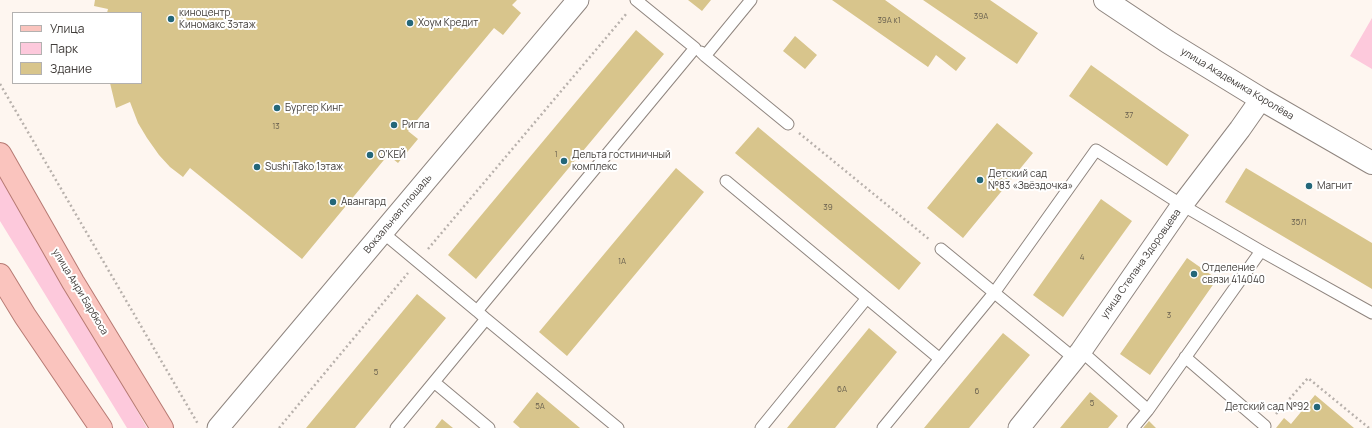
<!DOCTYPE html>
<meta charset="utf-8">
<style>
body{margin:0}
#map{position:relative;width:1372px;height:428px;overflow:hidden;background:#fef6f0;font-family:Manrope,sans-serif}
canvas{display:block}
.legend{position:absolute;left:12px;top:12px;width:130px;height:72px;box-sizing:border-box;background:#fff;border:1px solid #b3b1b0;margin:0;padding:5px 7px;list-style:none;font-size:12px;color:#403c39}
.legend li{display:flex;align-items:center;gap:8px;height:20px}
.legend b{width:20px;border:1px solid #b3b1b0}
</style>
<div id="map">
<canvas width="1372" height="428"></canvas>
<ul class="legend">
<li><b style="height:5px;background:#fac4be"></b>Улица</li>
<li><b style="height:11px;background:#fdc9dc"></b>Парк</li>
<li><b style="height:11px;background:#d8c58c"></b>Здание</li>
</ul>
</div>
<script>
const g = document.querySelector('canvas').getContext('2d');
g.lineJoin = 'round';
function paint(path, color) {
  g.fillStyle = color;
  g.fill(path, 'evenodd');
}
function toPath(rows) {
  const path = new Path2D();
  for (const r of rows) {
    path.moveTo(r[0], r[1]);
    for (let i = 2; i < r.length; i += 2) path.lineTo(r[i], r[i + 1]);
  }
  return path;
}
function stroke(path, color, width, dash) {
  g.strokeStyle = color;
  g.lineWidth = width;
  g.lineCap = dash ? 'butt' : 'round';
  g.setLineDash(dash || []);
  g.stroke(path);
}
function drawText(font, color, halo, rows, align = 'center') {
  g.font = font + ' Manrope,sans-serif';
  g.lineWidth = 4;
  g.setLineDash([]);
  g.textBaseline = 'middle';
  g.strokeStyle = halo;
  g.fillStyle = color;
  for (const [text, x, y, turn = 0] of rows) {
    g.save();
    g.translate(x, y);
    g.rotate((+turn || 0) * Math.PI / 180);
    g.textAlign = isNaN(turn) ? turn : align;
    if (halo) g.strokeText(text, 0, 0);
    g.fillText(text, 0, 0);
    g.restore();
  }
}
paint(toPath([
 [1372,18,1372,69,1350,56],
 [0,167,147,428,127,428,0,221]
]), '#fdc9dc');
paint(toPath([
 [95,0,517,0,512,5,521,13,503,35,494,28,408,131,418,139,398,163,388,155,302,259,190,168,183,177,170,167,159,155,147,138,138,123,130,102,116,108,110,83,141,83,141,13,107,13,108,9,94,6],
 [688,0,711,0,702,11],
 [832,0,885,0,966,58,956,71,936,55,928,67],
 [923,0,990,0,1038,33,1017,64],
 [636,30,664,54,476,279,448,255],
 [795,36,817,55,805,69,783,51],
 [1091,65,1189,135,1167,166,1069,96],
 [997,123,1033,153,963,238,927,208],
 [758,127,921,263,899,290,735,153],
 [676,168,704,192,567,356,539,332],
 [1246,168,1372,243,1372,289,1225,202],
 [1101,199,1132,221,1063,317,1033,295],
 [1187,258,1217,279,1150,375,1120,354],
 [417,294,446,318,355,428,306,428],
 [869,328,897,352,835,428,787,428],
 [1003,333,1030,355,969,428,924,428],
 [537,392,580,428,520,428,513,422],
 [1090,392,1118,416,1108,428,1060,428],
 [1315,395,1354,428,1276,428,1284,418,1291,424],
 [442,419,453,428,435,428],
 [1149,421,1156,428,1143,428]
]), '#d8c58c');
const lane = toPath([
 [701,52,705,56,751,0],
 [705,56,788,124],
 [726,181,940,359],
 [382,232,477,311],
 [941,249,1075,359],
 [486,319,618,428],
 [1081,351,1148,410],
 [1185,357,1265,426],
 [434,382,489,428],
 [396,428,486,319,477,311,695,48,636,0],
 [761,428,867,298],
 [883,428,994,293,1096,150,1182,205,1261,251,1372,313],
 [1133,428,1148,410,1261,251]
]);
const street = toPath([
 [218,428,578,0],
 [1019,428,1081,351,1182,205,1240,129,1261,99]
]);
const secondary = toPath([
 [1105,0,1168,42,1261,99,1372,163]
]);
const primary = toPath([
 [0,154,73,282,162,428],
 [0,275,25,316,101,428]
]);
stroke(lane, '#8f857f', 13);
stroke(street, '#8f857f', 23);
stroke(secondary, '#8f857f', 24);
stroke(primary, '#b77a73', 24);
stroke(toPath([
 [0,84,198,424],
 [799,133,930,240],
 [428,249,627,13],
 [1276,414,1308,378,1369,428],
 [279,428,408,273]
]), '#b8b1ac', 2.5, [2, 3]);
stroke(lane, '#fff', 11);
stroke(street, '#fff', 21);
stroke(secondary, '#fff', 22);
stroke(primary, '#fac4be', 22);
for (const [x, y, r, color] of [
 [171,19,4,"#246779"],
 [410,23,4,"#246779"],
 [277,108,4,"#246779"],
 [394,125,4,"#246779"],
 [370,155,4,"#246779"],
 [564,161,4,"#246779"],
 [257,167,4,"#246779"],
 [980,180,4,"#246779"],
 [1309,186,4,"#246779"],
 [333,202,4,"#246779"],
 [1194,274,4,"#246779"],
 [1317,407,4,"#246779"]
]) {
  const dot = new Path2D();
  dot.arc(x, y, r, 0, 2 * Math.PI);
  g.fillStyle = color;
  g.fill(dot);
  stroke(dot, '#fff', 1.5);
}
drawText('8px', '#665e4e', null, [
 ["39А",981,17],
 ["39А к1",889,21],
 ["37",1129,116],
 ["13",276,127],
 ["1",556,155],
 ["39",828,208],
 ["35/1",1299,223],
 ["4",1082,258],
 ["1А",622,262],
 ["3",1169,316],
 ["5",376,373],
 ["6А",842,390],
 ["6",977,392],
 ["5",1092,404],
 ["5А",540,407]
]);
drawText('10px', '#403c39', '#fff', [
 ["киноцентр",179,13],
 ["Киномакс 3этаж",179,25],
 ["Хоум Кредит",418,23],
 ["Бургер Кинг",285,108],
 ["Ригла",402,125],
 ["О’КЕЙ",378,155],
 ["Дельта гостиничный",572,155],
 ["комплекс",572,167],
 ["Sushi Tako 1этаж",265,167],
 ["Детский сад",988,174],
 ["№83 «Звёздочка»",988,186],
 ["Магнит",1317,186],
 ["Авангард",341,202],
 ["Отделение",1202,268],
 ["связи 414040",1202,280],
 ["Детский сад №92",1309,407,"right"]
], 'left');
drawText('10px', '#403c39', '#fff', [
 ["улица Академика Королёва",1237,84,31],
 ["Вокзальная площадь",398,214,-50],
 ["улица Степана Здоровцева",1141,264,-55],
 ["улица Анри Барбюса",80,292,59]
]);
</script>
